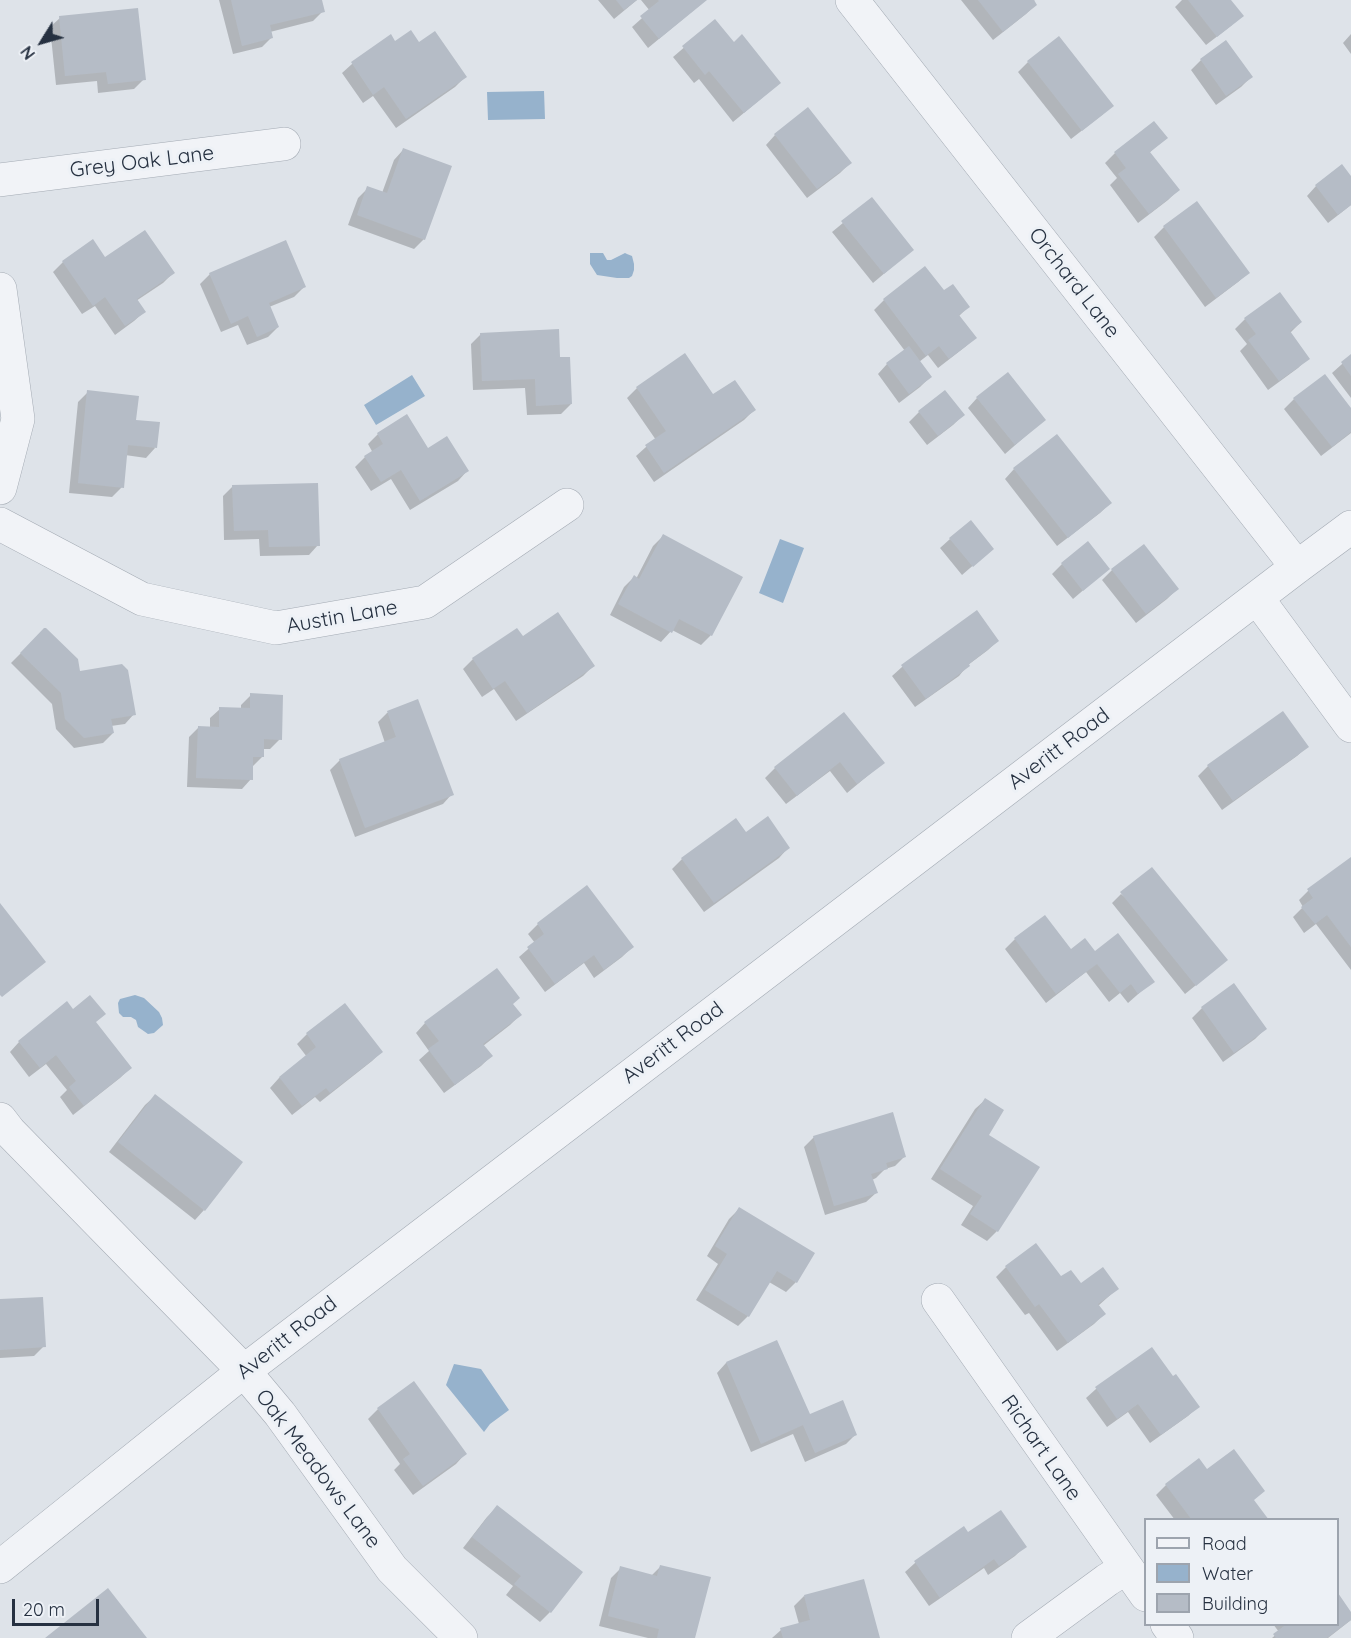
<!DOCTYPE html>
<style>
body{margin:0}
#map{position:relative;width:1351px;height:1638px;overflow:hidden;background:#dee3e9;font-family:Quicksand,sans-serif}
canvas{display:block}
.legend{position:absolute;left:1144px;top:1518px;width:195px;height:108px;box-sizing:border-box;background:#edf1f6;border:2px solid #9da4ae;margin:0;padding:8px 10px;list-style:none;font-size:18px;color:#263141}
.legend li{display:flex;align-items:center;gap:12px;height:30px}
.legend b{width:30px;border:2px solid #9da4ae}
.north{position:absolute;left:12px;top:12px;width:60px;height:60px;-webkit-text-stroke:4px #edf1f6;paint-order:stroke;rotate:233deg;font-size:16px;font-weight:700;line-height:24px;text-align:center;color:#263141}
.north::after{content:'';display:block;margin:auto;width:21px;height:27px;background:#263141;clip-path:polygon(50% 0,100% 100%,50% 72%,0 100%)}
.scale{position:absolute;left:12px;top:1599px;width:87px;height:27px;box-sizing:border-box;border:3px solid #263141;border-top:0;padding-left:8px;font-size:18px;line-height:21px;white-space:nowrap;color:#263141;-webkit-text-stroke:4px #edf1f6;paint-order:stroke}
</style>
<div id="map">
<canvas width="1351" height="1638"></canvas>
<ul class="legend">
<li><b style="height:8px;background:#f1f3f7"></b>Road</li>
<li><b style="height:16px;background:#96b2cc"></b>Water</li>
<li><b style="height:16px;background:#b5bcc6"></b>Building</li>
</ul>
<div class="north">N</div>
<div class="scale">20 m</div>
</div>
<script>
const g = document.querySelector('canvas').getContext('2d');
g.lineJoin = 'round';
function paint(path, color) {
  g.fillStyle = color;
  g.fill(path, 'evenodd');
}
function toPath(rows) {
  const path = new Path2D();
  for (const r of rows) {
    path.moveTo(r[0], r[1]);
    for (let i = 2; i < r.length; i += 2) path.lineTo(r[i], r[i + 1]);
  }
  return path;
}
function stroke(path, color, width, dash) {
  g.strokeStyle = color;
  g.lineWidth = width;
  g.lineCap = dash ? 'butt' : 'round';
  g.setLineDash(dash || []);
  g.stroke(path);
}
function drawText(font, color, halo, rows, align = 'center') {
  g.font = font + ' Quicksand,sans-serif';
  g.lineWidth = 6;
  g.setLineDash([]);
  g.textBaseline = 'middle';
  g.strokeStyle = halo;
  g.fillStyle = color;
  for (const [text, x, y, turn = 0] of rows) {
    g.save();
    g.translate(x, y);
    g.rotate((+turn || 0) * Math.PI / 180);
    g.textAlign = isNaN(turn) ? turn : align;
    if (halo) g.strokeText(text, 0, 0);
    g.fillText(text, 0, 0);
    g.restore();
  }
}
paint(toPath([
 [544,91,545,119,488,120,487,92],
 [590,253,603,253,607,260,611,260,625,253,627,254,632,256,634,264,634,270,632,276,629,278,617,278,597,275,590,264],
 [412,375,425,396,376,425,364,405],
 [780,539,804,548,783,603,759,593],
 [135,995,144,998,159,1012,162,1018,163,1025,154,1033,148,1034,138,1027,136,1020,131,1017,123,1017,119,1013,118,1003,120,999],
 [454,1364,481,1369,509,1410,490,1424,484,1432,446,1385]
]), '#96b2cc');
paint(toPath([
 [219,0,320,0,323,11,313,21,270,32,272,37,262,47,233,54],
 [598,0,637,0,614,19],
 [641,0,706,0,648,48,632,27,650,11],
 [961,0,1035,0,1033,1,1035,5,1026,14,993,40],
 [1182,0,1229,0,1232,25,1206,45,1175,7],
 [60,18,144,79,134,89,98,93,97,81,56,85,50,27],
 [715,21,769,92,733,122,699,79,694,83,673,57],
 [1351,34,1351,54,1343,43],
 [390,36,395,43,419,45,465,77,455,87,396,128,373,96,363,103,342,73,352,64],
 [1201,60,1251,77,1241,87,1216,105,1191,70],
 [1028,62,1112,106,1102,115,1071,139,1018,72],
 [775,135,850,163,840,173,807,198,766,145],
 [1166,138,1149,153,1178,190,1168,200,1138,223,1110,185,1117,178,1105,163,1115,153],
 [403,150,424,239,414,249,348,225,358,198,368,188,382,193,394,160],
 [1351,178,1351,205,1328,223,1307,196,1316,186],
 [872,199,912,250,873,283,832,232],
 [1196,203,1248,273,1238,282,1205,307,1154,237,1164,227],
 [105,259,173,273,163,283,136,301,144,312,134,321,115,335,95,306,82,314,53,272,63,262],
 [925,268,944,292,968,307,958,317,975,338,965,347,938,368,928,355,919,362,930,377,920,387,899,403,878,374,887,364,905,351,874,310,884,300],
 [210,274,304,287,294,297,269,307,278,327,268,337,247,345,238,325,221,332,200,284],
 [1245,319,1301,322,1290,333,1308,358,1298,368,1268,390,1240,351,1247,344,1235,329],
 [481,334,558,359,571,404,561,414,527,415,525,388,473,390,471,344],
 [1351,356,1351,398,1332,373],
 [637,388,713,397,754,410,744,420,654,482,636,456,646,447,656,440,627,398],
 [88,392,135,421,155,448,146,458,125,455,122,487,112,497,69,493,78,402],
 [977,398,1044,420,1005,454,968,408],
 [1294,399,1351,410,1351,433,1321,456,1284,409],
 [919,412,963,415,953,425,927,445,909,422],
 [407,416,427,450,467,471,458,481,410,510,391,479,371,491,355,467,365,457,373,453,368,444,378,434],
 [1014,469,1110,503,1100,513,1057,546,1005,479],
 [233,486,318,545,309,555,260,556,259,539,224,540,223,496],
 [663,536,741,577,711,635,701,645,672,630,661,642,610,615,624,587,634,577,636,579,653,546],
 [950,539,992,549,962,575,940,548],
 [1143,546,1177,589,1167,599,1136,623,1102,580,1112,570],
 [1062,564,1108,569,1073,599,1052,574],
 [976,612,997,641,988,650,968,665,959,676,915,707,892,676,902,667],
 [44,630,79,673,134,714,125,724,111,726,113,733,103,743,74,748,56,729,52,704,11,663],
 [523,638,593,666,583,676,516,721,494,689,482,697,463,669,473,659],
 [251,695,280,739,270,749,263,749,263,756,253,766,251,779,242,789,187,787,189,737,199,727,210,728,210,718,220,709,241,709,241,705],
 [417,701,452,794,443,804,355,837,330,770,340,760,385,743,378,722,387,713],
 [1282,713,1307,747,1297,756,1222,810,1198,776,1208,766],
 [844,714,883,763,847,793,830,771,786,804,765,778,775,768],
 [788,848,779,858,704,912,672,869,682,859],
 [1351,858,1351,970,1316,924,1304,933,1293,917,1303,907,1299,900,1308,891],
 [587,887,632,947,622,957,594,978,584,963,545,992,519,957,535,943,528,934,538,924],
 [1121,894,1216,969,1185,994,1112,903],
 [1015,939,1071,951,1095,953,1153,981,1128,1003,1120,993,1109,1002,1086,972,1046,1003,1005,949],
 [1234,985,1265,1029,1255,1039,1223,1062,1192,1018,1202,1008],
 [511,1005,520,1015,510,1025,483,1046,491,1056,481,1066,444,1093,419,1060,429,1051,416,1033,425,1023],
 [72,1011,95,1023,130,1068,120,1078,73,1115,60,1097,67,1090,46,1064,29,1077,10,1052,19,1042],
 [307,1034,381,1052,372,1061,320,1102,315,1097,292,1115,270,1088,279,1078,307,1057,297,1044],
 [155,1096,204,1210,195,1220,109,1152,145,1105],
 [985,1100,987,1135,997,1231,987,1241,961,1225,973,1206,931,1179,975,1109],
 [814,1137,905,1156,895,1166,885,1169,876,1178,872,1180,876,1193,866,1202,825,1215,804,1147],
 [739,1209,796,1282,786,1292,769,1282,748,1316,738,1326,696,1300,718,1264,707,1256,729,1219],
 [1006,1267,1081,1285,1117,1289,1098,1306,1104,1314,1094,1324,1057,1351,1029,1313,1025,1315,996,1277],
 [0,1301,44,1346,34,1356,0,1358],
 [776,1342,809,1416,856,1434,846,1444,805,1462,793,1434,751,1452,717,1373,726,1363],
 [1172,1379,1198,1406,1188,1416,1150,1443,1128,1412,1107,1427,1086,1398,1096,1389],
 [414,1383,465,1454,456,1464,413,1495,394,1470,400,1464,368,1419,378,1409],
 [1199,1460,1207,1471,1253,1501,1267,1520,1175,1520,1156,1495,1166,1485],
 [497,1507,550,1612,540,1622,506,1595,513,1586,463,1548,487,1517],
 [963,1528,968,1534,1025,1546,1015,1556,988,1575,984,1568,929,1606,905,1572,915,1563],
 [661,1566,694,1638,648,1638,599,1626,611,1578,621,1568,651,1576],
 [804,1596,879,1638,772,1638,781,1630,799,1624,794,1606],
 [1338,1596,1351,1614,1351,1620,1328,1638,1272,1638,1279,1632,1273,1624,1338,1624]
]), '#0003');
paint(toPath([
 [231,0,322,0,325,12,270,25,273,38,242,46],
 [616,0,637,0,624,10],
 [658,0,707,0,659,39,640,16,659,1],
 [978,0,1034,0,1037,5,1003,32],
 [1188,0,1231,0,1244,16,1217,37],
 [138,8,146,80,108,84,106,72,65,76,59,16],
 [715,19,734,42,742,34,781,83,744,113,709,71,705,75,682,46],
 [411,30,419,42,435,31,467,77,406,119,384,87,373,95,351,62,391,34,395,41],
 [1059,36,1114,106,1082,131,1027,61],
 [1226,40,1253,77,1226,96,1200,59],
 [808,107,852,163,817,189,774,134],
 [1154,121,1168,138,1150,152,1180,190,1149,214,1118,174,1126,168,1114,152],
 [403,148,452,166,425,240,357,215,367,186,387,193],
 [1342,164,1351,176,1351,205,1338,215,1315,185],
 [872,197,914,250,884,274,841,221],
 [1197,201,1250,273,1216,298,1163,226],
 [145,230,175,273,137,299,146,312,125,326,105,297,93,306,62,261,93,239,105,257],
 [286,240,306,287,269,303,279,327,257,337,248,316,231,324,209,273],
 [925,266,944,290,953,284,970,307,959,315,977,338,949,359,939,346,926,356,883,299],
 [1280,292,1302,322,1290,331,1310,359,1279,381,1248,340,1256,334,1244,318],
 [559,329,560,357,570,357,572,404,536,406,535,379,482,381,480,333],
 [909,346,932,377,909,394,886,363],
 [685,353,713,394,735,380,756,410,664,473,645,445,666,431,636,387],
 [1351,354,1351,376,1341,362],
 [1008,372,1046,420,1015,445,976,397],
 [1325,374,1351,408,1351,432,1332,447,1293,398],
 [87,390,139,396,136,420,160,422,157,448,128,445,124,488,78,483],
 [945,390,965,415,938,436,918,411],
 [407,414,428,448,447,436,469,471,420,501,401,470,381,482,364,456,383,444,377,433],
 [1057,434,1112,503,1068,538,1013,468],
 [318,483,320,546,269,547,268,530,234,531,232,485],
 [971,520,994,549,973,567,949,538],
 [663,534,743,577,712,636,679,619,672,633,618,604,634,575,639,579],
 [1088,541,1110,569,1083,591,1061,563],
 [1144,544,1179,589,1146,614,1111,569],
 [977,610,999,641,969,664,970,666,926,699,901,665],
 [558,612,595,666,527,713,505,681,493,689,472,658,517,628,523,636],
 [44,628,46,628,78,659,80,671,122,664,128,670,136,715,111,719,114,733,84,738,65,719,61,693,20,653],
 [250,693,283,695,282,740,264,739,264,757,253,757,253,780,196,778,198,726,219,727,219,707,250,708],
 [418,699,454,795,365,828,339,759,396,737,387,711],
 [1283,711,1309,747,1233,801,1207,765],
 [844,712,885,763,857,784,840,762,797,796,774,767],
 [768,816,790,848,714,903,681,858,736,818,746,832],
 [1351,857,1351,947,1327,915,1315,924,1301,907,1313,898,1307,889],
 [1152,867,1228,960,1196,986,1120,892],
 [587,885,634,947,604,970,594,955,555,984,527,947,544,934,537,923],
 [0,903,46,962,2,997,0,995],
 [1045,915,1071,949,1085,938,1095,951,1118,933,1155,982,1138,994,1131,984,1120,993,1097,964,1056,994,1014,938],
 [497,968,520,998,513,1004,522,1015,483,1044,493,1056,455,1085,428,1049,439,1041,424,1022],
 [1234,983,1267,1029,1234,1053,1201,1007],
 [90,995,106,1014,96,1022,132,1068,84,1106,69,1087,76,1081,56,1055,40,1068,18,1041,67,1001,73,1009],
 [345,1003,383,1052,330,1093,326,1088,302,1106,279,1077,316,1047,306,1033],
 [155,1094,243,1162,205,1211,118,1142],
 [985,1098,1004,1110,989,1135,1040,1167,998,1232,970,1214,982,1196,940,1169],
 [893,1112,906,1157,886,1163,888,1169,871,1174,878,1193,834,1206,813,1136],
 [739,1207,815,1253,797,1283,777,1271,749,1317,705,1290,727,1254,715,1246],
 [1036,1243,1061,1276,1071,1270,1081,1283,1103,1267,1119,1289,1098,1304,1106,1314,1068,1343,1039,1304,1035,1307,1005,1266],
 [43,1297,46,1347,0,1350,0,1299],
 [777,1340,810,1414,843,1400,857,1435,815,1453,803,1425,761,1444,726,1362],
 [1152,1347,1173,1376,1176,1374,1200,1407,1161,1435,1138,1404,1117,1419,1095,1387],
 [414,1381,467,1454,423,1486,403,1459,410,1454,377,1408],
 [1234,1449,1265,1491,1254,1500,1269,1520,1192,1520,1165,1484,1199,1458,1207,1469],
 [497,1505,583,1572,551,1613,514,1584,521,1576,472,1537],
 [1001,1510,1027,1547,999,1566,994,1559,940,1598,914,1561,964,1526,968,1532],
 [660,1565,711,1577,695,1638,657,1638,659,1629,608,1616,620,1566,657,1576],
 [864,1579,880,1638,783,1638,780,1628,810,1620,804,1595],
 [108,1588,147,1638,45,1638],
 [1338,1593,1351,1612,1351,1620,1327,1638,1276,1638,1273,1634,1287,1624,1338,1624]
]), '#b5bcc6');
const minor = toPath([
 [852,0,1297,567],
 [0,180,284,144],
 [0,289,18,419,0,488],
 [0,524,142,599,276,628,425,602,567,505],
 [1257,598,1351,726],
 [0,1119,10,1132,244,1371,280,1414,392,1569,461,1638],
 [938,1300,1146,1595],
 [0,1567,244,1371,1297,567,1351,527],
 [1167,1624,1177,1638],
 [1028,1638,1107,1580,1126,1568]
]);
stroke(minor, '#a3aab3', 34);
stroke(minor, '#f1f3f7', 33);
drawText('21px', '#263141', '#edf1f6', [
 ["Grey Oak Lane",142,162,-7],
 ["Orchard Lane",1074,283,52],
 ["Austin Lane",342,617,-10],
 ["Averitt Road",1059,749,-37],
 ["Averitt Road",673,1043,-37],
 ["Averitt Road",287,1338,-38],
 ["Richart Lane",1041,1448,55],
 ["Oak Meadows Lane",318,1469,53]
]);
</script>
